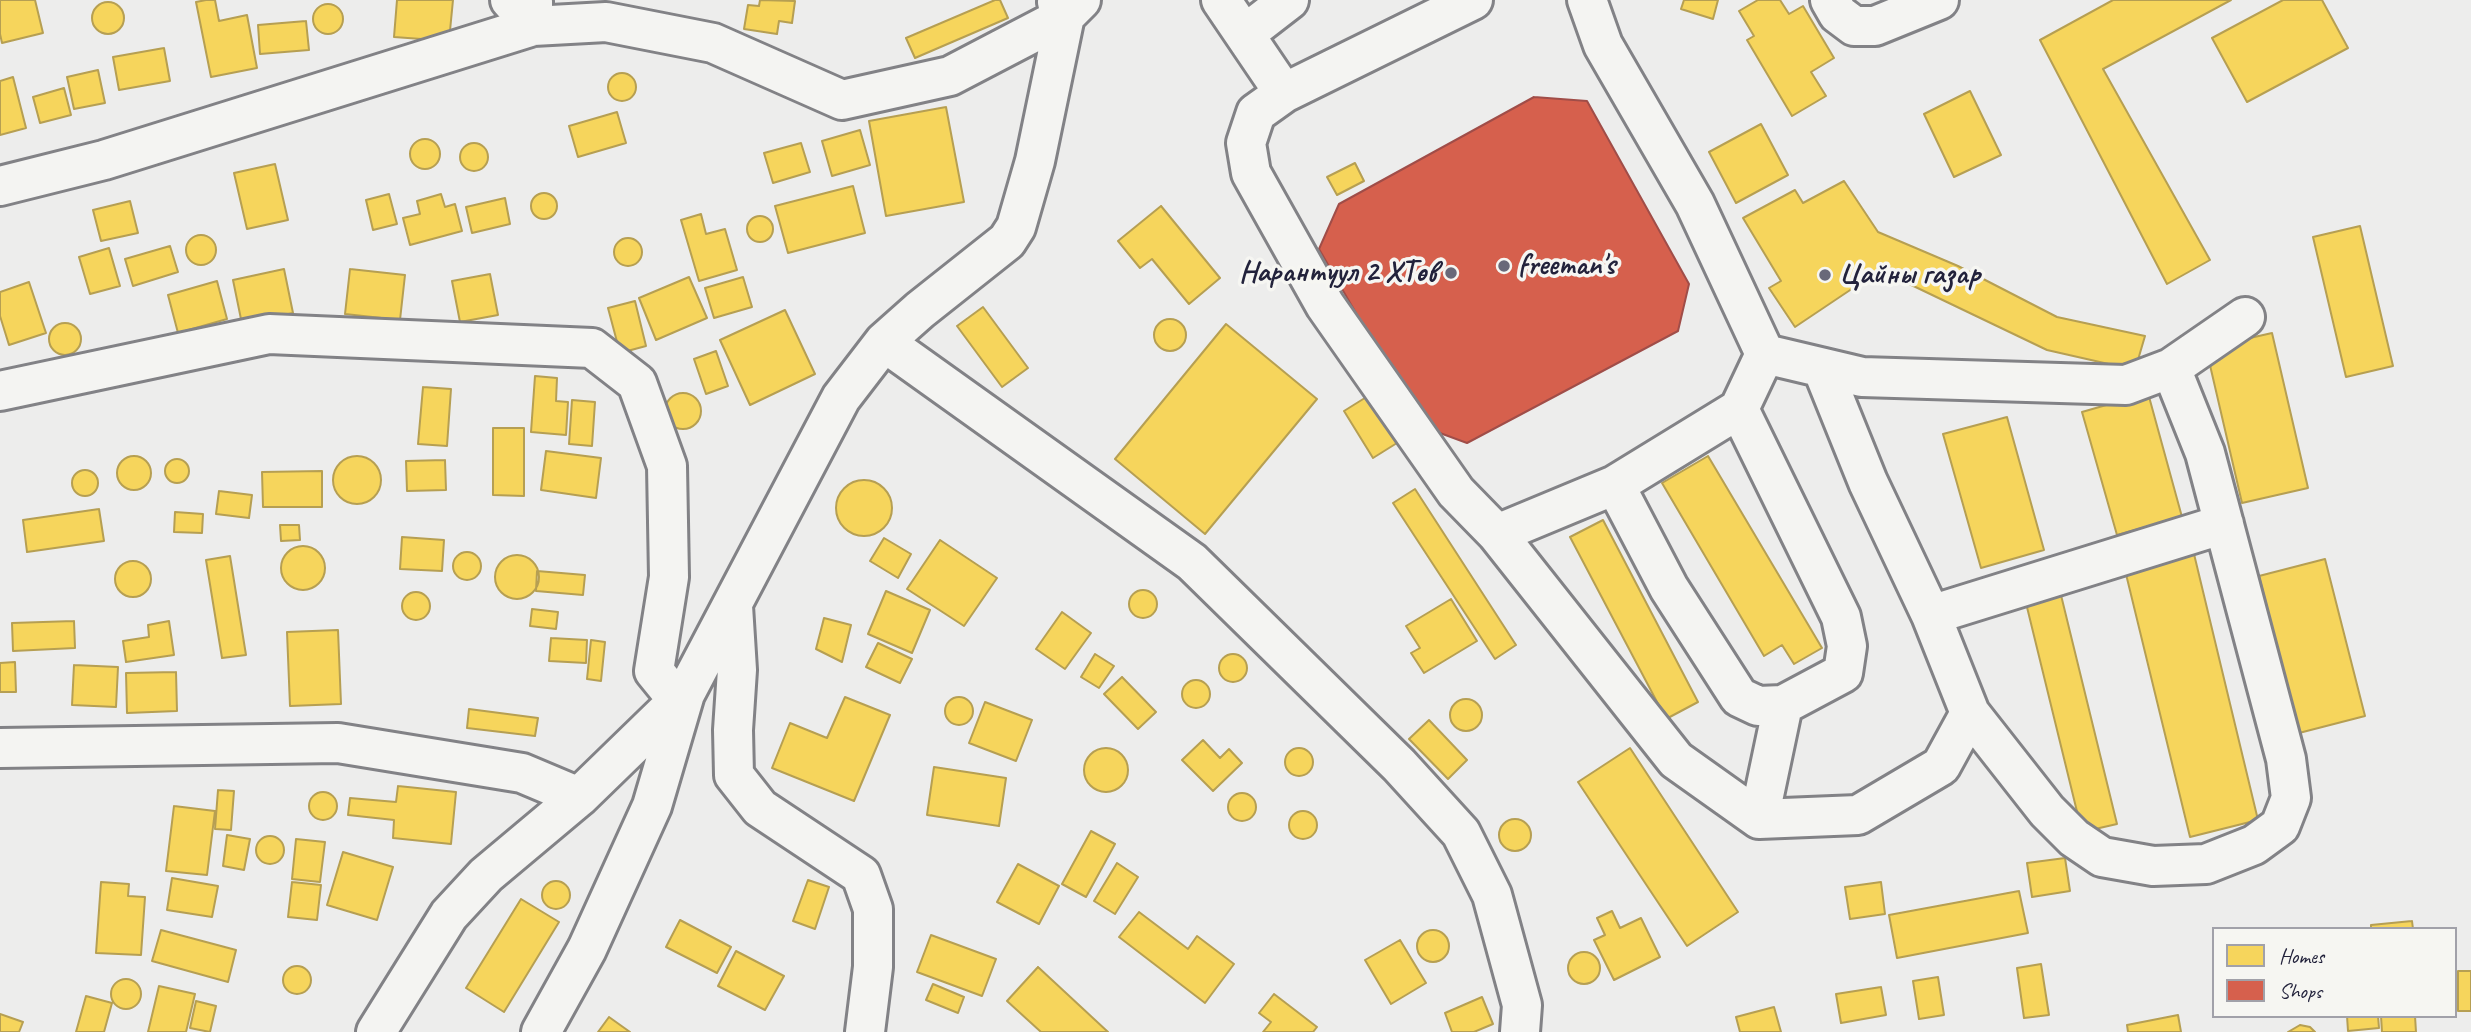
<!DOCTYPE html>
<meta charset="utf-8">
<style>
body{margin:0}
#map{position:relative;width:2471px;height:1032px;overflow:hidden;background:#ededec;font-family:Caveat,sans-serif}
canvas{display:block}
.legend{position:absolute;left:2212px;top:927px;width:245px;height:91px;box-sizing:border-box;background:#f6f6f2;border:2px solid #a1a1a9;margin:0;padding:9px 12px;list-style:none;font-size:21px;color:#22223b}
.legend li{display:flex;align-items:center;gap:14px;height:35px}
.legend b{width:35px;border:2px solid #a1a1a9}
</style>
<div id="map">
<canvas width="2471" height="1032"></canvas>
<ul class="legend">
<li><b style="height:19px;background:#f6d55c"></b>Homes</li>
<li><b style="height:19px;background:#d6604d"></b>Shops</li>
</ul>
</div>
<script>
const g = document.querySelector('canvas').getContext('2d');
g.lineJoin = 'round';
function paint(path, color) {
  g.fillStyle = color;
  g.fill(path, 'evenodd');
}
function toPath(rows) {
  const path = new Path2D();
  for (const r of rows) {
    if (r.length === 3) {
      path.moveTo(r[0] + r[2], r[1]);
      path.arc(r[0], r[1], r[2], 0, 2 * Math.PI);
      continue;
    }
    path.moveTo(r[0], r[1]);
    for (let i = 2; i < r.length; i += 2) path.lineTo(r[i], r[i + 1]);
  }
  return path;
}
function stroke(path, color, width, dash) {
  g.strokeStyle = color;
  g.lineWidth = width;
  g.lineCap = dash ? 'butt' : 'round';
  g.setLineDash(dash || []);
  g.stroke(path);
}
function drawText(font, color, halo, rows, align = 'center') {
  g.font = font + ' Caveat,sans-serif';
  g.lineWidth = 7;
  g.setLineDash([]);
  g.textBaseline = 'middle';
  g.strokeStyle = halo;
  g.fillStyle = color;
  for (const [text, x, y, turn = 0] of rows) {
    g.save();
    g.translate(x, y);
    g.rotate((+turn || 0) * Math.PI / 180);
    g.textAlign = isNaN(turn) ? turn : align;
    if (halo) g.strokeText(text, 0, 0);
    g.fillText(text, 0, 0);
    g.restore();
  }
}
const homes = toPath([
 [0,0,35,0,43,33,2,43,0,34,0,0],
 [206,0,215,0,219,21,247,15,257,68,211,77,196,2,206,0],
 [397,0,453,0,449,41,394,37,397,0],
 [760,0,795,1,792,23,779,21,777,34,744,29,748,5,759,6,760,0],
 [995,0,1000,0,1008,18,915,58,906,38,995,0],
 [1684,0,1718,0,1713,19,1681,9,1684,0],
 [1758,0,1780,0,1789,14,1803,6,1834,58,1811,72,1826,96,1792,116,1747,40,1754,36,1739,11,1758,0],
 [2113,0,2231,0,2103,69,2210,260,2167,284,2040,40,2113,0],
 [2283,0,2322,0,2348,48,2247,102,2212,38,2283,0],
 [108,18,16],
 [328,19,15],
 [306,21,309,50,260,54,258,25,306,21],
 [164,48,170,81,119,90,113,57,164,48],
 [98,70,105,103,74,109,67,77,98,70],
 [622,87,14],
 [13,77,26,128,0,135,0,81,13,77],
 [64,88,71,115,40,123,33,97,64,88],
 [1970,91,2001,155,1954,177,1924,114,1970,91],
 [946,107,964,202,886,216,869,121,946,107],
 [617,112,626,143,578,157,569,126,617,112],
 [1761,124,1788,175,1736,203,1709,152,1761,124],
 [860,130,870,165,832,176,822,141,860,130],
 [425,154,15],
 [801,143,810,172,773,183,764,153,801,143],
 [474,157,14],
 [1355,163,1364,181,1337,195,1327,177,1355,163],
 [275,164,288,220,247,229,234,173,275,164],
 [1844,181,1878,232,1958,266,2057,317,2145,336,2135,370,2047,350,1880,270,1795,327,1769,288,1781,281,1743,218,1795,190,1803,203,1844,181],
 [853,186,865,233,788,253,775,206,853,186],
 [544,206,13],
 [389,194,397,224,373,230,366,200,389,194],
 [441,194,445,207,455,204,462,231,410,245,403,218,420,214,417,201,441,194],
 [505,198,510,224,472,233,466,207,505,198],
 [130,201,138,233,101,241,93,210,130,201],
 [1161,206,1220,278,1189,304,1152,259,1140,268,1118,241,1161,206],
 [701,214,706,234,725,229,737,270,699,281,681,220,701,214],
 [760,229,13],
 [2360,226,2393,366,2346,377,2313,237,2360,226],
 [201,250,15],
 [628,252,14],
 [170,246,178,272,133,286,125,259,170,246],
 [109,248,120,286,90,294,79,257,109,248],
 [284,269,293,313,242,324,233,280,284,269],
 [350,269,405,275,400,320,345,314,350,269],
 [490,274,498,315,460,322,452,281,490,274],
 [689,277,707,318,656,340,639,298,689,277],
 [743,277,752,307,714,318,705,288,743,277],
 [217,281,227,319,178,333,168,295,217,281],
 [29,282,46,333,9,345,0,316,0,292,29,282],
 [635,301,646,346,620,353,608,308,635,301],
 [983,307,1028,368,1002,387,957,326,983,307],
 [785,310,815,374,750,405,720,340,785,310],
 [1170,335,16],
 [65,339,16],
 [1226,324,1317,399,1205,534,1115,459,1226,324],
 [2272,333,2308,488,2242,503,2206,348,2272,333],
 [716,351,728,386,706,394,694,359,716,351],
 [535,376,557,378,556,401,568,402,566,435,531,432,535,376],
 [423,387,451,389,447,446,418,444,423,387],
 [683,411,18],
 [2148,393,2182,517,2117,535,2082,412,2148,393],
 [1368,396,1397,443,1373,458,1344,411,1368,396],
 [572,400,595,402,592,446,569,444,572,400],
 [2007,417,2044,550,1981,568,1943,434,2007,417],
 [493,428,524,428,524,496,493,495,493,428],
 [546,451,601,458,596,498,541,490,546,451],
 [134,473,17],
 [357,480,24],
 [1708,456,1822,648,1794,664,1782,645,1764,656,1662,483,1708,456],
 [177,471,12],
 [445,460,446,490,407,491,406,461,445,460],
 [85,483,13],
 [322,471,322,507,263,507,262,472,322,471],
 [864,508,28],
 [1415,489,1516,645,1495,659,1393,503,1415,489],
 [219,491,252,495,249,518,216,514,219,491],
 [99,509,104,541,27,552,23,520,99,509],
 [175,512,203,514,202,533,174,532,175,512],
 [1603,520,1698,702,1666,719,1570,537,1603,520],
 [280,525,299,525,300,540,281,541,280,525],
 [402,537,444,540,442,571,400,569,402,537],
 [884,538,911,554,898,578,870,561,884,538],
 [940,540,997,578,964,626,907,589,940,540],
 [303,568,22],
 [467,566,14],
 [2194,554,2258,820,2190,837,2125,570,2194,554],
 [517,577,22],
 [230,556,246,655,222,658,206,560,230,556],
 [2325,559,2365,716,2299,733,2259,576,2325,559],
 [133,579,18],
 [537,571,585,575,583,595,536,591,537,571],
 [1143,604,14],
 [886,591,930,610,912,653,868,634,886,591],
 [2060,591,2117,824,2082,832,2025,599,2060,591],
 [416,606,14],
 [1451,599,1477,641,1424,673,1411,653,1420,648,1406,626,1451,599],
 [532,609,558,612,556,629,530,626,532,609],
 [1062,612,1091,633,1065,669,1036,649,1062,612],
 [824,618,851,625,842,662,816,649,824,618],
 [74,621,75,648,13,651,12,623,74,621],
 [169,621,174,655,126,662,123,641,149,637,148,625,169,621],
 [338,630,341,704,290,706,287,632,338,630],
 [551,638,587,640,586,663,549,661,551,638],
 [591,640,605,642,601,681,587,679,591,640],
 [878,643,912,659,900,683,866,667,878,643],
 [1233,668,14],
 [1095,654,1114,666,1099,688,1081,677,1095,654],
 [15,662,16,692,0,692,0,663,15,662],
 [74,665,118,667,116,707,72,705,74,665],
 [176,672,177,711,127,713,126,673,176,672],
 [1122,677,1156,712,1138,729,1104,694,1122,677],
 [1196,694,14],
 [959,711,14],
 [845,697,890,715,854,801,772,768,790,723,827,738,845,697],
 [1466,715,16],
 [985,702,1032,720,1016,761,969,743,985,702],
 [469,709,538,718,535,736,467,728,469,709],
 [1429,720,1467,760,1448,779,1409,739,1429,720],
 [1203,740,1220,758,1229,749,1242,763,1213,791,1182,760,1203,740],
 [1299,762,14],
 [1106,770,22],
 [1630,748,1738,912,1687,946,1578,782,1630,748],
 [934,767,1006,778,999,826,927,815,934,767],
 [398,786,456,792,451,844,393,838,394,820,348,815,350,798,396,802,398,786],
 [218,790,234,791,231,830,215,829,218,790],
 [323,806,14],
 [1242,807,14],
 [174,806,215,811,207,875,166,871,174,806],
 [1303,825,14],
 [1515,835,16],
 [1091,831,1115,844,1086,897,1062,884,1091,831],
 [227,835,250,839,244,870,223,866,227,835],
 [270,850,14],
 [296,839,325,842,320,882,292,879,296,839],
 [343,852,393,867,377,920,327,905,343,852],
 [2065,858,2070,891,2032,897,2027,863,2065,858],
 [1117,863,1138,877,1115,914,1094,901,1117,863],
 [1018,864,1059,886,1039,924,997,902,1018,864],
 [172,878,218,886,212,917,167,910,172,878],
 [808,880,829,887,815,929,793,921,808,880],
 [556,895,14],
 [101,882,129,884,128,896,145,897,141,955,96,953,101,882],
 [292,882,321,885,317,920,288,917,292,882],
 [1881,882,1885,914,1850,919,1845,887,1881,882],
 [2019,891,2028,933,1897,958,1889,915,2019,891],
 [521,899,559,922,504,1012,466,988,521,899],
 [1612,911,1620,928,1641,918,1660,957,1614,980,1594,940,1605,935,1597,918,1612,911],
 [1139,912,1188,949,1197,936,1234,964,1205,1003,1119,937,1139,912],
 [680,920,731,947,717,973,666,947,680,920],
 [2412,921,2413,929,2371,929,2371,925,2412,921],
 [161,930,236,950,228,982,152,961,161,930],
 [1433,946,16],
 [931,935,996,959,982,996,917,972,931,935],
 [1400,940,1426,983,1391,1004,1365,960,1400,940],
 [736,951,784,976,765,1010,718,986,736,951],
 [1584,968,16],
 [2041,964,2049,1015,2024,1018,2017,968,2041,964],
 [297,980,14],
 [1038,967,1108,1032,1041,1032,1007,1001,1038,967],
 [2458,971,2471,971,2471,1011,2458,1011,2458,971],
 [1938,977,1944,1015,1919,1019,1913,981,1938,977],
 [126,994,15],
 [933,984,964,997,958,1013,926,1000,933,984],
 [159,986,195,994,186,1032,148,1032,159,986],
 [1881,987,1886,1015,1841,1023,1836,994,1881,987],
 [1274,994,1317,1027,1313,1032,1263,1032,1271,1022,1259,1013,1274,994],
 [86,996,112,1003,104,1032,76,1032,86,996],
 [1482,997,1493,1024,1474,1032,1452,1032,1445,1013,1482,997],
 [196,1001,216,1006,210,1032,190,1028,196,1001],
 [1774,1007,1781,1032,1740,1032,1736,1017,1774,1007],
 [0,1014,23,1022,19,1032,0,1032,0,1014],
 [2178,1015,2181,1032,2128,1032,2127,1025,2178,1015],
 [2347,1016,2378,1016,2379,1028,2348,1031,2347,1016],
 [2381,1016,2415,1016,2416,1032,2382,1032,2381,1016],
 [609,1017,630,1032,598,1032,609,1017],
 [2300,1025,2310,1027,2315,1032,2288,1032,2300,1025]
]);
paint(homes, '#f6d55c');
stroke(homes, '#b69f52', 2);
const shops = toPath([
 [1534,97,1587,101,1689,284,1678,331,1467,443,1421,426,1319,249,1339,204,1534,97]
]);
paint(shops, '#d6604d');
stroke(shops, '#a04d48', 2);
const minor = toPath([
 [510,0,533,26,533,2],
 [1221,0,1284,93,1256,113,1246,143,1251,173,1325,305,1456,492,1497,534,1676,760,1759,819,1858,815,1941,766,1970,713,1931,615,1868,482,1822,368],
 [1587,0,1603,45,1695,204,1765,354,1739,409,1841,617,1847,646,1843,673,1783,705,1758,706,1739,697,1669,588,1615,485],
 [1830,0,1838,14,1854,26,1875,26,1939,0],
 [1245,34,1289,0],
 [1284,93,1473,0],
 [0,186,104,160,533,26,606,22,713,43,842,100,950,76,1065,16,1057,2],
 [884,342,1192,562,1399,765,1461,833,1492,895,1522,1005,1520,1032],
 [1765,354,1862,377,2126,385,2171,368,2245,317],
 [0,391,269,334,592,348,637,383,667,466,669,577,654,671,667,687,685,694,579,797,486,875,449,915,376,1032],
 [1497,534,1615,485,1739,409],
 [733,606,737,670,733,730,734,775,760,808,861,875,873,909,873,967,865,1032],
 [1931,615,2224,524],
 [1970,713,2047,811,2074,838,2102,857,2153,866,2206,864,2254,845,2280,826,2291,798,2286,759,2205,453,2171,368],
 [0,748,338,743,522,773,579,797],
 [1759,819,1783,705],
 [541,1032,587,949,652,806,685,694,841,398,884,342,920,310,1007,241,1016,227,1035,161,1065,16,1081,0]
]);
stroke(minor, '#828286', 44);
stroke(minor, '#f4f4f2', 38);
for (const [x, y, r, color] of [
 [1504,266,7,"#696979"],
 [1451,273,7,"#696979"],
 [1825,275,7,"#696979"]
]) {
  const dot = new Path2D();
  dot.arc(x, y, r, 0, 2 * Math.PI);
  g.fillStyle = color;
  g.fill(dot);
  stroke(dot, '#f6f6f2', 2.5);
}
drawText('bold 30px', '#22223b', '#f6f6f2', [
 ["freeman's",1518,266],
 ["Нарантуул 2 ХТөв",1437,273,"right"],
 ["Цайны газар",1839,275]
], 'left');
</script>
